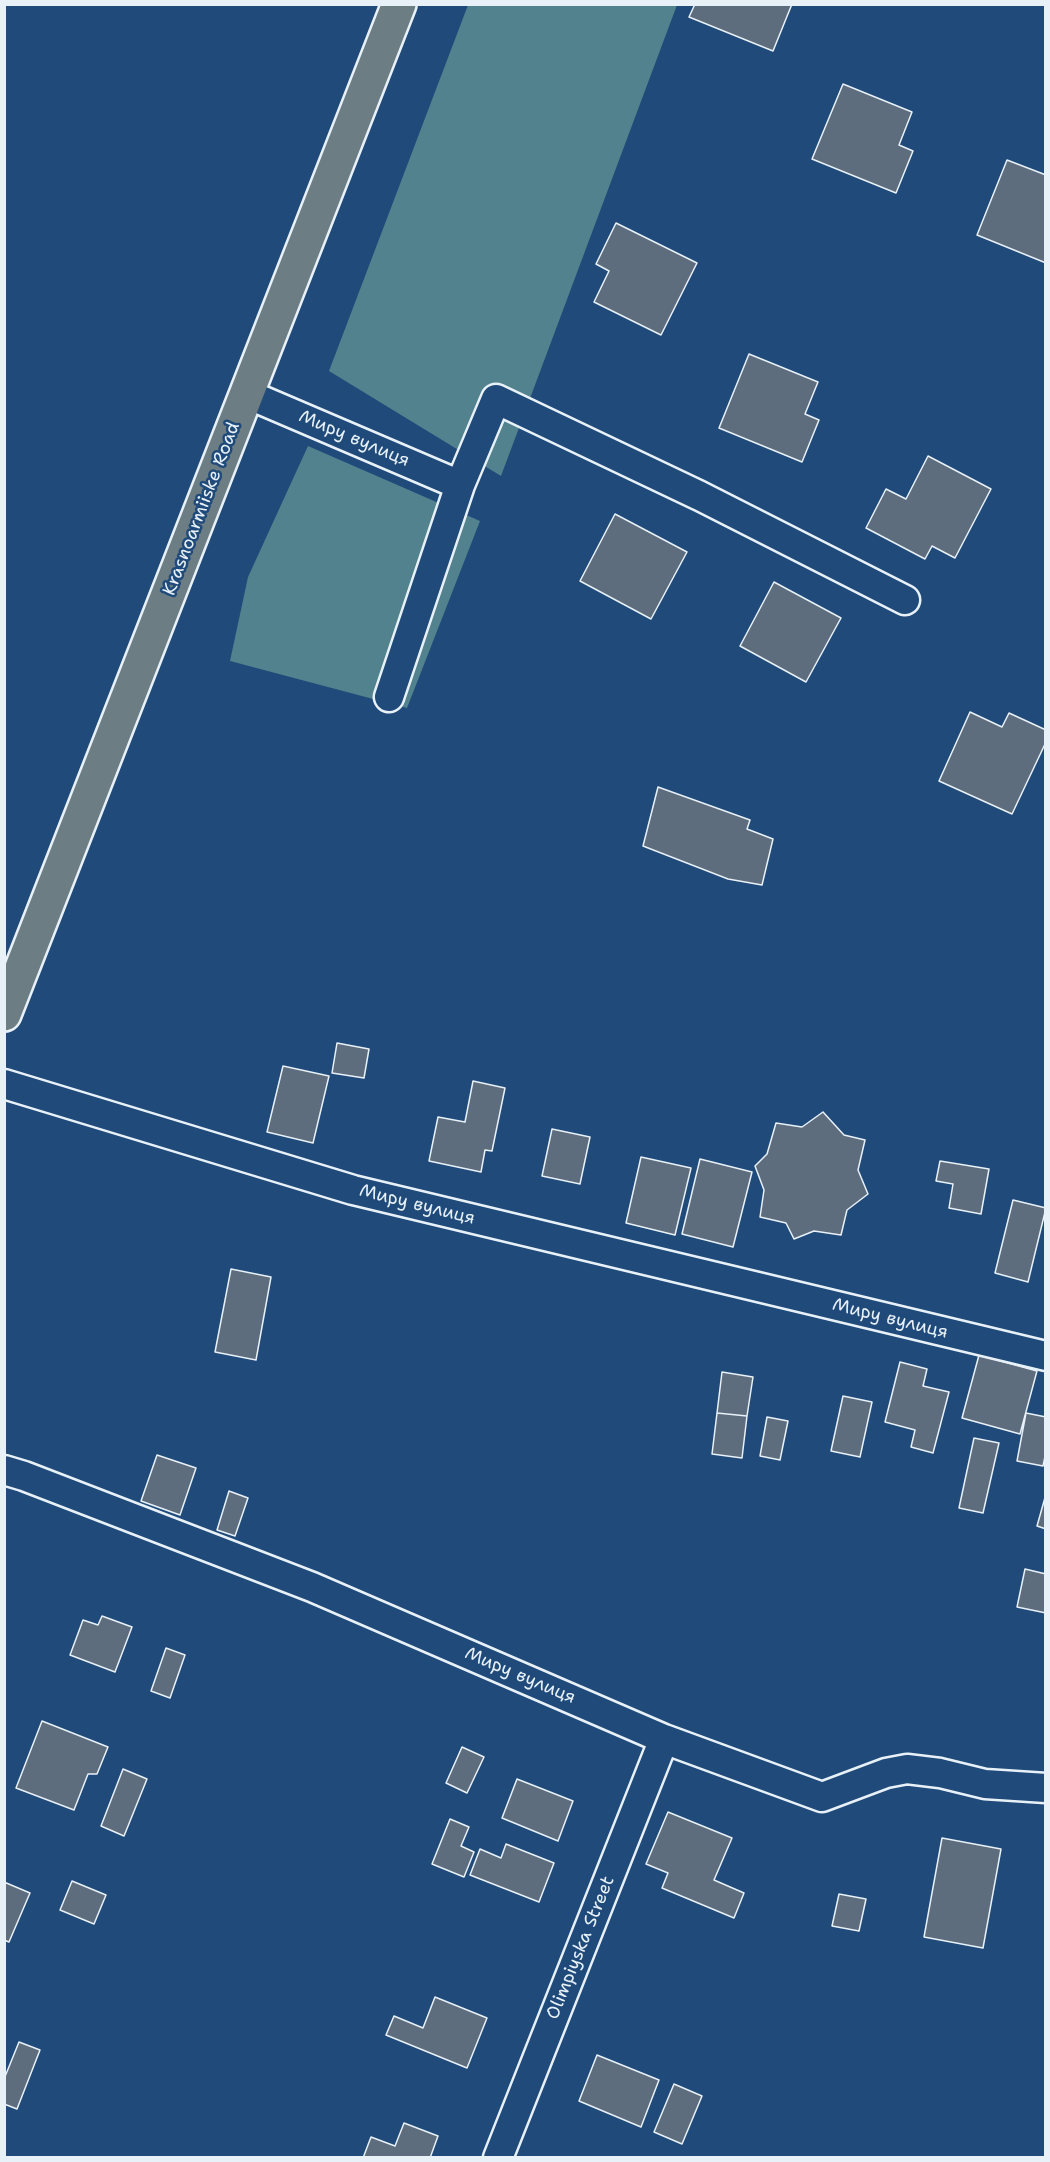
<!DOCTYPE html>
<meta charset="utf-8">
<style>
body{margin:0}
#map{position:relative;width:1050px;height:2162px;overflow:hidden;background:#1f4a7a;font-family:"Shantell Sans",sans-serif}
canvas{display:block}
.frame{position:absolute;inset:0;border:6px solid #e8f1f8;pointer-events:none}
</style>
<div id="map">
<canvas width="1050" height="2162"></canvas>
<div class="frame"></div>
</div>
<script>
const g = document.querySelector('canvas').getContext('2d');
g.lineJoin = 'round';
function paint(path, color) {
  g.fillStyle = color;
  g.fill(path, 'evenodd');
}
function toPath(rows) {
  const path = new Path2D();
  for (const r of rows) {
    path.moveTo(r[0], r[1]);
    for (let i = 2; i < r.length; i += 2) path.lineTo(r[i], r[i + 1]);
  }
  return path;
}
function stroke(path, color, width, dash) {
  g.strokeStyle = color;
  g.lineWidth = width;
  g.lineCap = dash ? 'butt' : 'round';
  g.setLineDash(dash || []);
  g.stroke(path);
}
function drawText(font, color, halo, rows, align = 'center') {
  g.font = font + ' "Shantell Sans",sans-serif';
  g.lineWidth = 5;
  g.setLineDash([]);
  g.textBaseline = 'middle';
  g.strokeStyle = halo;
  g.fillStyle = color;
  for (const [text, x, y, turn = 0] of rows) {
    g.save();
    g.translate(x, y);
    g.rotate((+turn || 0) * Math.PI / 180);
    g.textAlign = isNaN(turn) ? turn : align;
    if (halo) g.strokeText(text, 0, 0);
    g.fillText(text, 0, 0);
    g.restore();
  }
}
paint(toPath([
 [468,5,677,5,501,476,329,371],
 [308,446,480,521,407,708,230,661,248,577]
]), '#52828d');
const building = toPath([
 [695,4,792,4,773,51,689,17,695,4],
 [843,84,912,112,899,145,913,151,896,193,812,159,843,84],
 [1007,160,1046,175,1046,263,977,235,1007,160],
 [616,223,697,263,661,335,594,302,609,271,596,264,616,223],
 [749,354,818,382,805,414,819,420,802,462,719,428,749,354],
 [928,456,991,489,955,558,932,546,925,559,866,528,886,489,906,499,928,456],
 [615,514,687,552,651,619,580,581,615,514],
 [774,582,841,618,806,682,740,646,774,582],
 [970,712,1002,727,1009,713,1046,730,1046,742,1012,814,939,781,970,712],
 [658,787,750,820,747,829,773,839,762,885,728,879,643,846,658,787],
 [337,1043,369,1049,364,1078,332,1073,337,1043],
 [283,1066,329,1076,313,1143,267,1132,283,1066],
 [473,1081,505,1088,492,1151,485,1150,481,1172,429,1161,438,1117,465,1122,473,1081],
 [823,1112,844,1135,865,1140,858,1170,868,1194,847,1210,841,1235,814,1231,794,1239,786,1223,760,1217,764,1190,755,1166,767,1154,776,1123,802,1127,823,1112],
 [552,1129,590,1137,580,1184,542,1176,552,1129],
 [641,1157,691,1168,675,1235,626,1223,641,1157],
 [700,1159,752,1172,733,1247,682,1234,700,1159],
 [940,1161,989,1169,981,1214,949,1208,953,1184,936,1181,940,1161],
 [1013,1200,1046,1208,1028,1282,995,1273,1013,1200],
 [231,1269,271,1277,256,1360,215,1352,231,1269],
 [979,1355,1037,1371,1020,1434,962,1418,979,1355],
 [900,1362,927,1369,923,1386,949,1392,933,1453,911,1447,915,1430,885,1422,900,1362],
 [722,1372,753,1377,747,1416,717,1413,722,1372],
 [843,1396,872,1402,860,1457,831,1451,843,1396],
 [717,1413,747,1416,742,1458,712,1454,717,1413],
 [1026,1413,1046,1417,1046,1452,1043,1466,1017,1461,1026,1413],
 [767,1417,788,1421,780,1460,760,1456,767,1417],
 [974,1438,999,1443,983,1513,959,1508,974,1438],
 [157,1455,196,1468,180,1515,141,1501,157,1455],
 [229,1491,248,1498,235,1536,217,1530,229,1491],
 [1046,1494,1046,1529,1037,1526,1046,1494],
 [1025,1569,1046,1574,1046,1613,1017,1607,1025,1569],
 [102,1616,132,1627,115,1672,70,1655,83,1620,98,1625,102,1616],
 [166,1648,185,1655,170,1698,151,1691,166,1648],
 [42,1721,108,1747,97,1774,88,1774,74,1810,16,1788,42,1721],
 [462,1747,484,1757,467,1793,446,1783,462,1747],
 [123,1769,147,1779,124,1836,101,1826,123,1769],
 [517,1779,573,1801,558,1841,502,1818,517,1779],
 [668,1812,732,1838,714,1880,744,1893,734,1918,662,1888,668,1873,646,1864,668,1812],
 [450,1819,469,1827,461,1846,474,1852,464,1877,432,1864,450,1819],
 [942,1838,1001,1849,983,1948,924,1937,942,1838],
 [506,1844,554,1863,539,1902,470,1875,480,1849,501,1858,506,1844],
 [72,1881,106,1895,94,1924,60,1910,72,1881],
 [4,1882,30,1893,9,1942,4,1940,4,1882],
 [839,1894,866,1899,859,1931,832,1926,839,1894],
 [435,1997,487,2018,467,2068,386,2035,394,2016,423,2028,435,1997],
 [19,2042,40,2050,17,2109,4,2104,4,2079,19,2042],
 [597,2055,659,2080,641,2127,579,2101,597,2055],
 [674,2084,702,2096,682,2144,654,2132,674,2084],
 [404,2123,438,2136,430,2158,363,2158,371,2137,395,2146,404,2123]
]);
paint(building, '#5e6d7e');
stroke(building, '#e8f1f8', 1.5);
const street = toPath([
 [247,394,460,485],
 [389,697,460,485,496,399,700,496,905,600],
 [4,1084,353,1190,1046,1356],
 [4,1470,24,1476,312,1587,664,1739,822,1797,886,1773,907,1769,940,1773,985,1784,1046,1788],
 [498,2158,664,1739]
]);
const primary = toPath([
 [4,1014,399,4]
]);
stroke(street, '#e8f1f8', 33);
stroke(primary, '#e8f1f8', 38);
stroke(street, '#1f4a7a', 28);
stroke(primary, '#6d7d84', 33);
drawText('18px', '#e8f1f8', '#1f4a7a', [
 ["Миру вулиця",354,439,23],
 ["Krasnoarmiiske Road",202,509,-69],
 ["Миру вулиця",417,1205,14],
 ["Миру вулиця",890,1319,14],
 ["Миру вулиця",520,1676,23],
 ["Olimpiyska Street",581,1948,-68]
]);
</script>
